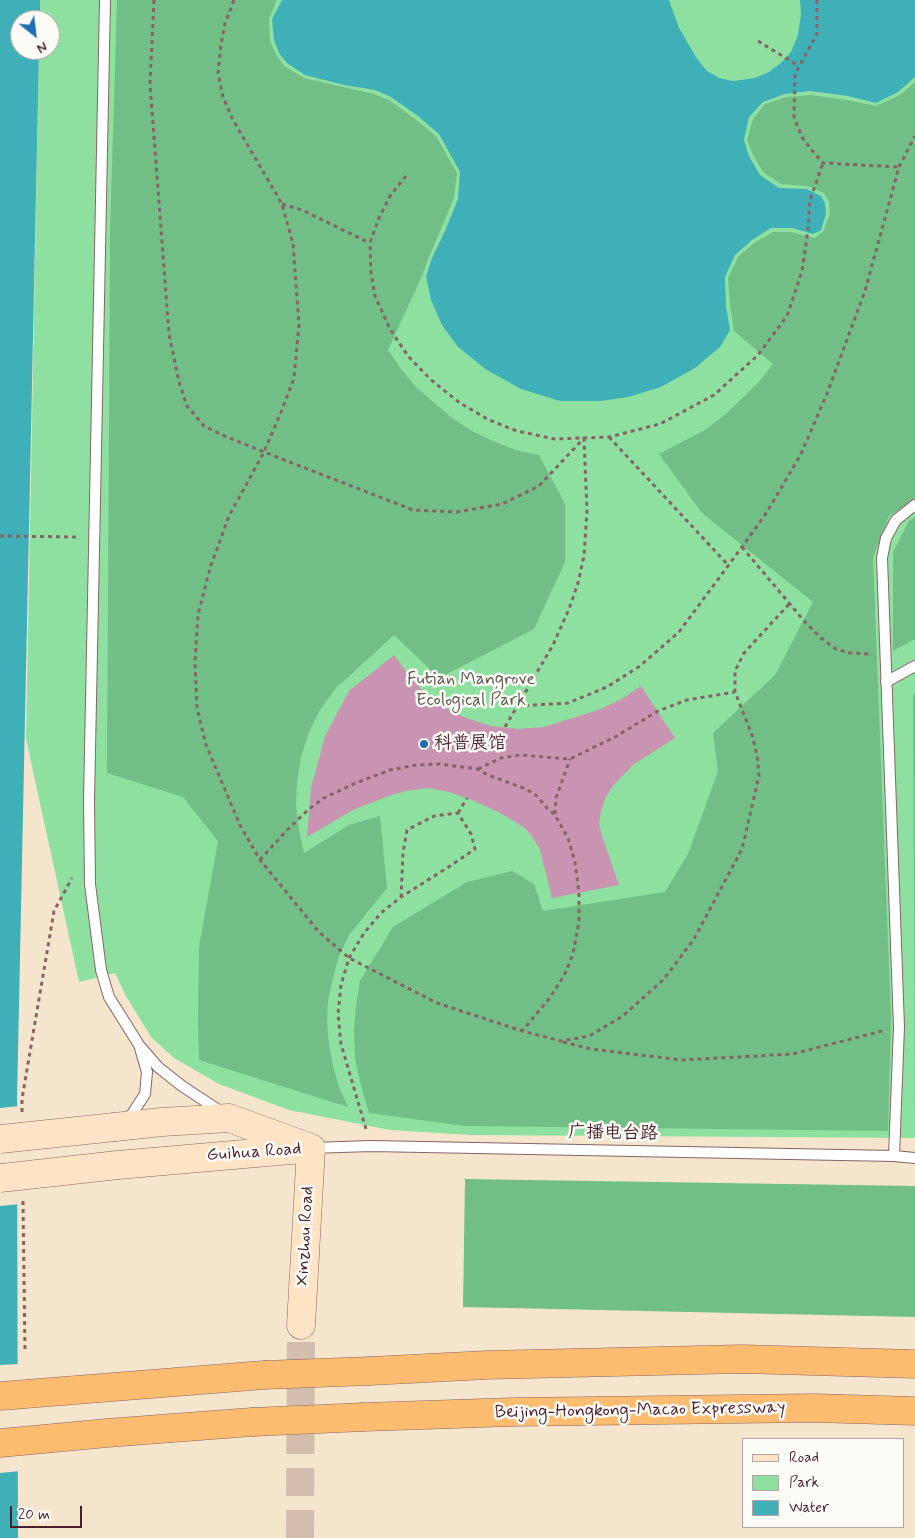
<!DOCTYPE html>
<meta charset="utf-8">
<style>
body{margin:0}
#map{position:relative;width:915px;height:1538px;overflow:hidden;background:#f5e5cd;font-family:Mynerve,sans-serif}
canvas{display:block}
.legend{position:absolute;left:742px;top:1438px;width:162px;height:90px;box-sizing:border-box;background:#fdfcf7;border:1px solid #b5a4a5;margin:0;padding:6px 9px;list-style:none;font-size:15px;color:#4a1f2b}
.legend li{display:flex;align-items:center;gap:10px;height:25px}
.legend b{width:25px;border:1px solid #b5a4a5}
.north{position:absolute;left:10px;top:10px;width:50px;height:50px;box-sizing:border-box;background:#fdfcf7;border:1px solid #b5a4a5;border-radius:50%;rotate:151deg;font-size:14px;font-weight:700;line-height:20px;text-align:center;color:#4a1f2b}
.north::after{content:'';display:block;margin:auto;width:18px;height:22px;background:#1f6fb2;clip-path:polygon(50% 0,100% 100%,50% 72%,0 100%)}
.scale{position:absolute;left:10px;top:1506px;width:72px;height:22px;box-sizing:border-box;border:2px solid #4a1f2b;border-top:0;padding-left:6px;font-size:15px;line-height:18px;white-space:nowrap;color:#4a1f2b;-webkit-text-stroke:4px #fdfcf7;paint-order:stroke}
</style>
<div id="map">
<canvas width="915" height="1538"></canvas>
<ul class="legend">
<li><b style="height:6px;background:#fee4c5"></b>Road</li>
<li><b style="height:14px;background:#8ee0a1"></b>Park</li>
<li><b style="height:14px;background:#3fb0b7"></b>Water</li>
</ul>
<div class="north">N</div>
<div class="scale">20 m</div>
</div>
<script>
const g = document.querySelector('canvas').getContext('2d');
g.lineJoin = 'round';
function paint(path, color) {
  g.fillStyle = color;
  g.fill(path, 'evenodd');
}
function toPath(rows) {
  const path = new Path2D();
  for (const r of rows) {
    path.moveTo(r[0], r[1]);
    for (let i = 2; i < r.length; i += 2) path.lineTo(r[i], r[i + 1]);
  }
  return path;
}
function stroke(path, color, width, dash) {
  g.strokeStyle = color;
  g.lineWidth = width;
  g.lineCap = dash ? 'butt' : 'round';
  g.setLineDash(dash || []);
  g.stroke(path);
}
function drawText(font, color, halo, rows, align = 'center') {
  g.font = font + ' Mynerve,"LXGW WenKai TC",sans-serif';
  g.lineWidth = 5;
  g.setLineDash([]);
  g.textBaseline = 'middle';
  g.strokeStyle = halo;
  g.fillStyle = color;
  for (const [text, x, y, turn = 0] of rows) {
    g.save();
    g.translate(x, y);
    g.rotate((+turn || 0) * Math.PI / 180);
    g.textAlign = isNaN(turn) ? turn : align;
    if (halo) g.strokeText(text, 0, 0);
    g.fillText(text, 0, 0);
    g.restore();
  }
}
paint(toPath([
 [40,0,915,0,915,1138,471,1135,390,1130,289,1110,219,1084,174,1058,151,1037,126,996,115,973,79,982,26,739,39,50,50,50,50,20,40,20]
]), '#8ee0a1');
paint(toPath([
 [117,0,277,0,269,19,270,41,276,54,284,66,304,78,374,94,389,100,415,119,436,136,457,173,454,198,429,257,422,276,388,350,401,369,416,387,452,418,472,431,493,441,516,450,539,455,565,504,565,562,534,629,439,678,394,635,335,689,320,710,309,732,301,757,297,782,296,806,299,830,304,853,349,825,380,816,387,888,349,935,339,956,333,978,328,1000,327,1023,329,1045,333,1066,339,1087,348,1107,199,1060,198,1022,199,947,218,841,183,797,107,773,110,234],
 [915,82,915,500,889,516,873,558,891,1018,888,1131,465,1126,369,1113,361,1086,355,1058,354,1030,356,1005,360,981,393,927,467,882,512,871,534,884,543,911,665,892,688,854,718,771,713,733,775,675,813,602,702,513,659,454,705,430,726,414,759,382,773,364,734,331,730,305,728,278,738,257,754,243,773,232,792,232,814,238,823,232,830,214,829,202,824,193,807,186,781,184,763,172,753,155,747,140,753,119,765,104,786,97,810,95,847,100,876,106,900,95],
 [915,517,915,639,893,651,893,552,909,521],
 [915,693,915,1124,913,695],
 [465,1179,915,1186,915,1317,463,1307]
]), '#72be87');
paint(toPath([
 [0,0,40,0,40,20,20,20,20,50,39,50,17,1100,18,1538,0,1538],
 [282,0,669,0,679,28,696,57,707,71,719,78,733,81,755,78,769,72,782,62,791,52,798,35,801,14,800,0,915,0,915,77,898,92,876,103,848,96,810,91,785,94,763,102,749,117,744,140,749,156,760,175,779,188,807,189,821,196,825,203,826,214,821,230,813,234,792,228,771,228,752,240,735,255,725,277,726,306,730,330,720,347,695,368,661,387,628,397,601,401,560,401,521,389,487,370,458,347,442,325,431,300,426,276,432,258,445,231,458,199,460,172,439,134,418,116,391,97,375,90,344,85,305,75,287,63,279,53,274,40,272,19]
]), '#3fb0b7');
paint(toPath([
 [20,1106,20,1204,0,1206,0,1108],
 [20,1364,20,1471,0,1473,0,1365]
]), '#f5e5cd');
paint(toPath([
 [394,655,412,679,426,694,444,707,466,718,491,726,517,729,544,727,598,710,622,699,641,686,675,738,633,765,612,787,605,799,601,811,599,823,602,836,619,885,552,898,540,850,533,838,525,828,498,812,472,800,449,792,428,788,405,791,386,797,353,810,307,837,311,788,325,736,349,691]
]), '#c894b2');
stroke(toPath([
 [300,1538,301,1325]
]), '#d3bdad', 28, [28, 14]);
const lane = toPath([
 [105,0,89,800,90,884,101,970,109,997,139,1045,158,1067,182,1086,223,1113],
 [886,682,915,666],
 [124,1120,132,1114,145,1094,147,1072,140,1048],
 [311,1148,371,1146,894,1156,915,1158],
 [894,1156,899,1027,882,558,886,538,896,520,915,505]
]);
const secondary = toPath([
 [115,1127,162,1122,229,1118,311,1148],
 [118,1165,302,1149],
 [301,1325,311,1148]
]);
const highway = toPath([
 [370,1371,487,1365,742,1359,915,1364],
 [0,1396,264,1375],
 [364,1417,513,1412,813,1408,915,1411],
 [0,1443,107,1433,252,1422]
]);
stroke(lane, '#866464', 12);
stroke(secondary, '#866464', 29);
stroke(highway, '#866464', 29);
stroke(toPath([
 [154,0,150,84,169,334,179,382,187,406,204,426,222,435,264,452,413,510,457,512,502,504,539,486,584,438],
 [234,0,225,23,221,45,218,73,223,97,233,120,282,204,293,244,299,325,294,378,282,410,264,452,229,516,210,568,198,615,195,661,197,708,206,745,240,825,260,860,319,932,349,958,437,1003,522,1031,561,1041,589,1036,623,1016,664,979,694,939,742,849,759,776,757,755,752,735,735,692,735,671,744,653,790,603],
 [817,0,817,34,795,74,794,117,802,137,810,148,823,163,899,167],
 [758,41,799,66],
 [406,176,390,196,379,218,370,243,371,273,375,296,390,329,408,356,430,379,460,403,489,420,517,431,555,439,609,437,660,424,714,395,758,355,787,316,802,271,808,230,810,200,823,163],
 [282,204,302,210,370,243],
 [609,437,729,566],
 [0,536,77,537],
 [742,547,805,622,821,638,836,649,850,653,870,654],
 [517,706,568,703,607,687,640,666,679,632,742,547,767,512,801,454,828,391,865,291,899,167,915,136],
 [505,727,553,645,569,609,578,583,584,556,587,511,584,439],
 [478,769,501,758,520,755,570,759,615,737,658,711,687,700,735,692],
 [458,813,467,798],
 [555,814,556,798,570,759],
 [260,860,286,831,309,809,324,798,356,783,390,770,416,765,440,764,477,769,488,775,526,789,537,796,547,808,555,815,568,838,575,862,579,893,579,921,573,954,564,976,549,999,522,1031],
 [563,1042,591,1049,682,1060,793,1054,882,1031],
 [22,1112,22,1099,54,911,72,878],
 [366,1129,341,1044,338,1014,341,985,349,958,364,933,381,913,401,897,447,868,475,849,471,834,458,813,434,816,407,830,403,853,401,897],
 [23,1201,25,1351]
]), '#866464', 3, [4, 4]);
stroke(lane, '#fff', 10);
stroke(secondary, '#fee4c5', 28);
stroke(highway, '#fdbc6f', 28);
const secondaryBridge = toPath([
 [0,1139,115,1127],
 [0,1178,118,1165]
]);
const highwayBridge = toPath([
 [264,1375,370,1371],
 [252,1422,364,1417]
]);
stroke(secondaryBridge, '#866464', 29, []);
stroke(highwayBridge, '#866464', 29, []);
stroke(secondaryBridge, '#fee4c5', 28);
stroke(highwayBridge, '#fdbc6f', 28);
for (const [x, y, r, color] of [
 [424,744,5,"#1f6fb2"]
]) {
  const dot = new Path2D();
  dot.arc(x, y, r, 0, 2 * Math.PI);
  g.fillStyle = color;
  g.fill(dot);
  stroke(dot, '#fdfcf7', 2);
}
drawText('18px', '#5e594e', '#fdfcf7', [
 ["Futian Mangrove",471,680],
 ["Ecological Park",471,701]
]);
drawText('18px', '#4a1f2b', '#fdfcf7', [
 ["科普展馆",434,744]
], 'left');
drawText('18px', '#4a1f2b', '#fdfcf7', [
 ["广播电台路",613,1134,1],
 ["Guihua Road",254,1153,-4],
 ["Xinzhou Road",306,1236,-87],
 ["Beijing-Hongkong-Macao Expressway",640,1411,-1]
]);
</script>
